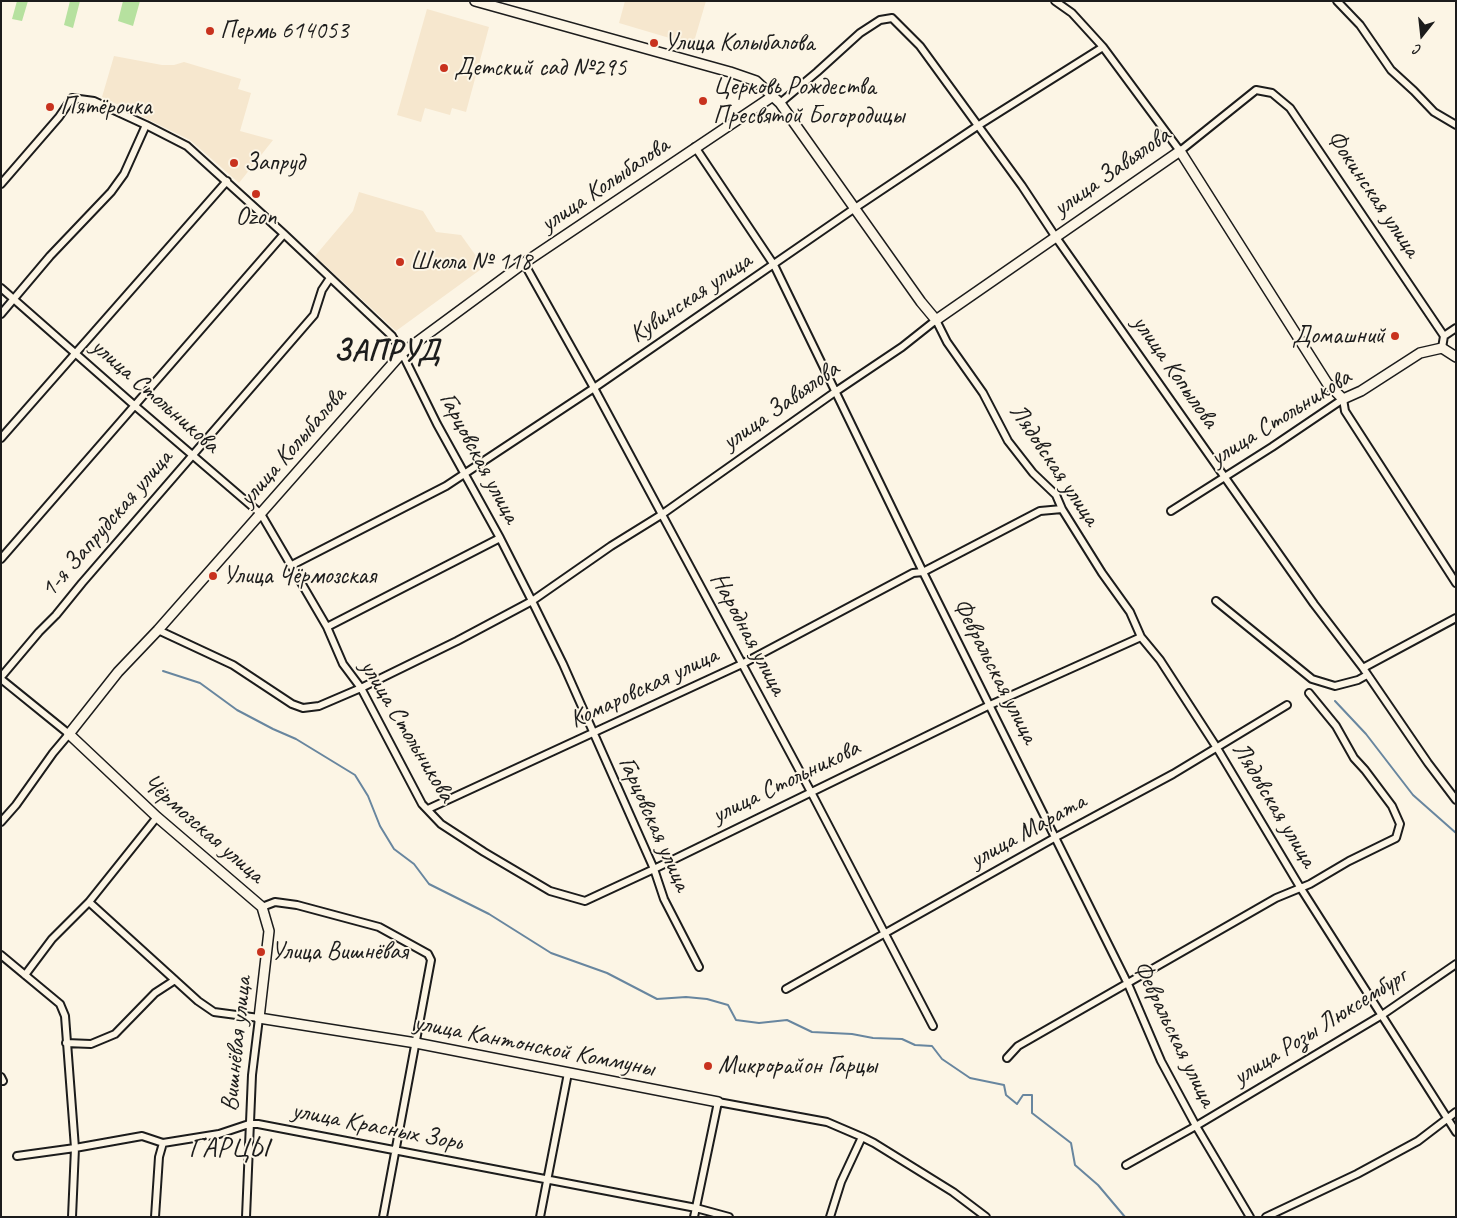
<!DOCTYPE html>
<meta charset="utf-8">
<style>
body{margin:0}
#map{position:relative;width:1457px;height:1218px;overflow:hidden;background:#fcf5e5;font-family:Caveat,sans-serif}
canvas{display:block}
.frame{position:absolute;inset:0;border:2px solid #1c1c1c;pointer-events:none}
.north{position:absolute;left:1397px;top:10px;width:50px;height:50px;-webkit-text-stroke:4px #fcf5e5;paint-order:stroke;rotate:196deg;font-size:14px;font-weight:700;line-height:20px;text-align:center;color:#1c1c1c}
.north::after{content:'';display:block;margin:auto;width:18px;height:22px;background:#1c1c1c;clip-path:polygon(50% 0,100% 100%,50% 72%,0 100%)}
</style>
<div id="map">
<canvas width="1457" height="1218"></canvas>
<div class="frame"></div>
<div class="north">С</div>
</div>
<script>
const g = document.querySelector('canvas').getContext('2d');
g.lineJoin = 'round';
function paint(path, color) {
  g.fillStyle = color;
  g.fill(path, 'evenodd');
}
function toPath(rows) {
  const path = new Path2D();
  for (const r of rows) {
    path.moveTo(r[0], r[1]);
    for (let i = 2; i < r.length; i += 2) path.lineTo(r[i], r[i + 1]);
  }
  return path;
}
function stroke(path, color, width, dash) {
  g.strokeStyle = color;
  g.lineWidth = width;
  g.lineCap = dash ? 'butt' : 'round';
  g.setLineDash(dash || []);
  g.stroke(path);
}
function drawText(font, color, halo, rows, align = 'center') {
  g.font = font + ' Caveat,sans-serif';
  g.lineWidth = 4;
  g.setLineDash([]);
  g.textBaseline = 'middle';
  g.strokeStyle = halo;
  g.fillStyle = color;
  for (const [text, x, y, turn = 0] of rows) {
    g.save();
    g.translate(x, y);
    g.rotate((+turn || 0) * Math.PI / 180);
    g.textAlign = isNaN(turn) ? turn : align;
    if (halo) g.strokeText(text, 0, 0);
    g.fillText(text, 0, 0);
    g.restore();
  }
}
paint(toPath([
 [625,1,706,1,693,45,619,23],
 [427,9,489,27,466,112,452,108,450,115,425,108,421,122,397,115],
 [114,56,162,65,174,65,184,62,241,79,238,89,251,93,240,131,273,140,239,183,190,140,102,97],
 [359,192,423,211,436,232,461,235,484,267,396,331,315,256,353,211]
]), '#f6e7ce');
paint(toPath([
 [17,1,28,1,22,21,12,19],
 [70,1,80,1,73,28,64,25],
 [123,1,140,1,133,26,118,21]
]), '#b6e19f');
stroke(toPath([
 [163,671,200,683,237,710,273,729,296,739,355,775,368,796,380,826,394,849,414,864,429,884,489,914,551,953,607,973,657,999,686,997,707,999,728,1005,736,1020,759,1023,787,1020,812,1032,852,1034,873,1038,902,1039,915,1045,932,1046,942,1059,970,1078,1004,1085,1006,1095,1017,1104,1023,1095,1032,1095,1032,1113,1071,1143,1075,1165,1098,1185,1125,1217],
 [1335,701,1366,734,1413,795,1456,833]
]), '#68869f', 2);
const minor = toPath([
 [1055,1,1072,13,1103,47,1180,151,1256,90,1272,93,1290,108,1444,336],
 [1337,1,1360,25,1391,70,1414,91,1434,112,1456,125],
 [780,103,817,72,860,33,880,20,892,18,920,46,1022,186,1055,236,1314,604,1363,668,1428,763,1456,800],
 [695,147,774,265,923,572,1128,984,1161,1061,1196,1126,1250,1217],
 [1,184,59,117,72,98,94,101,146,125,187,146,284,234,392,336,402,353,437,424,500,538,532,601,563,664,654,869,664,899,699,967],
 [524,263,594,388,811,792,933,1026],
 [1,288,134,405,261,514,327,627,343,664,361,688,422,804,441,824,484,852,550,891,585,901,654,869,990,705,1141,637],
 [1,314,50,256,111,192,124,174,146,125],
 [1442,348,1444,336,1456,328],
 [1,438,227,181],
 [1171,511,1272,447,1343,399,1345,411,1456,583],
 [1,559,284,234],
 [292,565,446,486,594,388,855,208,979,125,1103,47],
 [1216,601,1312,679,1335,686,1358,680,1367,675],
 [327,627,500,538],
 [158,630,233,665,292,704,303,708,319,706,361,688,457,641,532,601,611,546,661,515,835,392,902,347,936,320,947,342,983,393,1008,441,1033,473,1056,495,1062,509,1102,573,1130,612,1141,637,1160,660,1217,748,1300,887,1456,1132],
 [1363,668,1456,618],
 [1,677,39,632,56,615,82,583,314,315,322,290,330,278],
 [1,679,69,734,53,753,16,805,1,822],
 [428,809,742,664,913,573,923,572,1040,511,1062,509],
 [89,902,198,1001,214,1012,259,1018,252,1075,246,1217],
 [262,907,275,902,297,905,379,927,428,954,431,960,383,1217],
 [1,955,60,1004,65,1016,75,1148,72,1217],
 [25,975,52,939,89,902,157,817],
 [786,989,1056,837,1173,774,1287,705],
 [66,1043,91,1044,115,1034,155,993,175,980],
 [1007,1058,1018,1046,1276,898,1310,884,1349,861,1396,838,1400,824,1392,806,1365,770,1354,758,1336,726,1309,693],
 [1,1077,3,1081],
 [17,1156,75,1148,142,1136,163,1143,219,1134,249,1124,258,1124,696,1208,729,1217],
 [1126,1165,1196,1126,1382,1015,1456,964],
 [155,1217,159,1157,163,1143],
 [540,1217,568,1073],
 [694,1217,718,1102,827,1122,862,1137,874,1143,953,1192,986,1217],
 [830,1217,841,1182,862,1137],
 [1266,1217,1357,1174,1418,1141,1456,1112]
]);
const tertiary = toPath([
 [718,1102,416,1043,259,1018,269,931,262,907,157,817,69,734,118,672,158,630,402,353,524,263,773,96]
]);
const secondary = toPath([
 [475,1,730,72,756,81,780,103,921,302,936,320,1180,151,1327,383,1343,399,1361,391,1420,353,1442,348,1456,357]
]);
stroke(minor, '#1c1c1c', 10);
stroke(tertiary, '#1c1c1c', 12);
stroke(secondary, '#1c1c1c', 12);
stroke(minor, '#fcf5e5', 6);
stroke(tertiary, '#fcf5e5', 9);
stroke(secondary, '#fcf5e5', 9);
for (const [x, y, r, color] of [
 [210,31,5,"#c8321e"],
 [654,43,5,"#c8321e"],
 [444,68,5,"#c8321e"],
 [703,101,5,"#c8321e"],
 [50,107,5,"#c8321e"],
 [234,163,5,"#c8321e"],
 [256,194,5,"#c8321e"],
 [400,262,5,"#c8321e"],
 [1395,336,5,"#c8321e"],
 [213,576,5,"#c8321e"],
 [261,952,5,"#c8321e"],
 [708,1066,5,"#c8321e"]
]) {
  const dot = new Path2D();
  dot.arc(x, y, r, 0, 2 * Math.PI);
  g.fillStyle = color;
  g.fill(dot);
  stroke(dot, '#fcf5e5', 2);
}
drawText('25px', '#1c1c1c', '#fcf5e5', [
 ["Пермь 614053",220,31],
 ["Улица Колыбалова",664,43],
 ["Детский сад №295",454,68],
 ["Церковь Рождества",713,87],
 ["Пресвятой Богородицы",713,116],
 ["Пятёрочка",60,107],
 ["Запруд",244,163],
 ["Ozon",256,217,"center"],
 ["Школа № 118",410,262],
 ["Домашний",1385,336,"right"],
 ["Улица Чёрмозская",223,576],
 ["Улица Вишнёвая",271,952],
 ["Микрорайон Гарцы",718,1066]
], 'left');
drawText('25px', '#1c1c1c', '#fcf5e5', [
 ["улица Завьялова",1112,172,-35],
 ["улица Колыбалова",605,185,-34],
 ["Фокинская улица",1373,194,56],
 ["Кувинская улица",691,298,-34],
 ["улица Копылова",1175,372,55],
 ["улица Стольникова",155,396,41],
 ["улица Завьялова",781,406,-35],
 ["улица Стольникова",1281,418,-32],
 ["улица Колыбалова",293,447,-49],
 ["Гарцовская улица",479,458,62],
 ["Лядовская улица",1054,465,56],
 ["1-я Запрудская улица",107,524,-49],
 ["Народная улица",748,634,62],
 ["Февральская улица",995,671,63],
 ["Комаровская улица",644,688,-25],
 ["улица Стольникова",407,731,59],
 ["улица Стольникова",786,782,-26],
 ["Лядовская улица",1274,805,59],
 ["Гарцовская улица",654,824,66],
 ["Чёрмозская улица",203,829,41],
 ["улица Марата",1028,831,-29],
 ["улица Розы Люксембург",1320,1027,-32],
 ["Февральская улица",1174,1034,64],
 ["Вишнёвая улица",237,1044,-84],
 ["улица Кантонской Коммуны",534,1046,11],
 ["улица Красных Зорь",377,1127,11]
]);
g.letterSpacing = '1px';
drawText('28px', '#1c1c1c', '#fcf5e5', [
 ["ГАРЦЫ",229,1150]
]);
g.letterSpacing = '0px';
g.letterSpacing = '1px';
drawText('bold 30px', '#1c1c1c', '#fcf5e5', [
 ["ЗАПРУД",387,352]
]);
g.letterSpacing = '0px';
</script>
